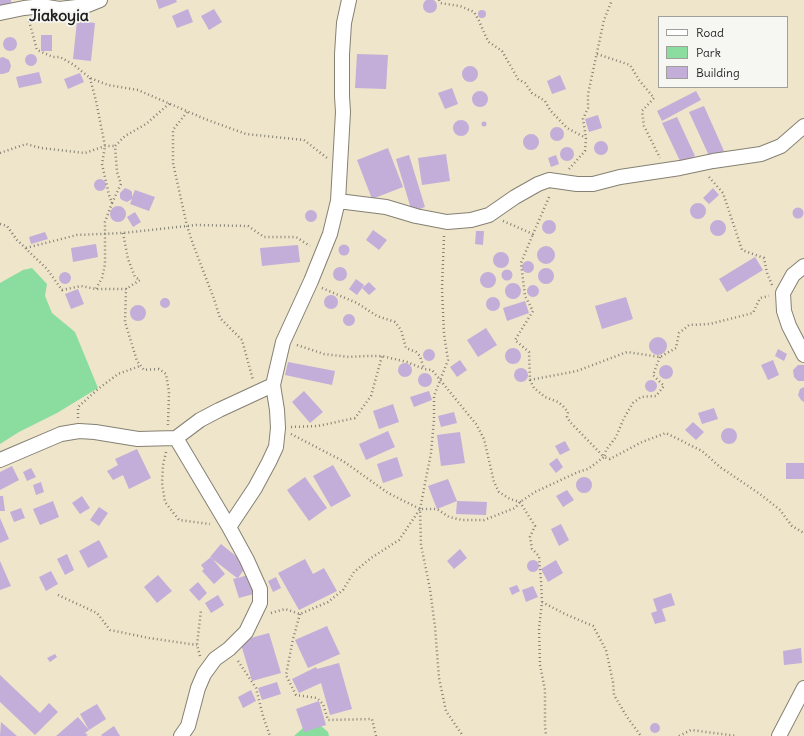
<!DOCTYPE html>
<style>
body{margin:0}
#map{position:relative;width:804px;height:736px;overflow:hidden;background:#eee5ca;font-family:Delius,sans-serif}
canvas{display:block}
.legend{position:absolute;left:658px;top:16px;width:130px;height:72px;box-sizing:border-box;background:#f6f6f2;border:1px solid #9f9f9c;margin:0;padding:5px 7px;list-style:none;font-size:12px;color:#1c1c1c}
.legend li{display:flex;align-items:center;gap:8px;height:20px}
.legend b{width:20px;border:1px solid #9f9f9c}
</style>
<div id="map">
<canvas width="804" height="736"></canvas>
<ul class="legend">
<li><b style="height:5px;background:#fff"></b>Road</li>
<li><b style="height:11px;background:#8add9e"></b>Park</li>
<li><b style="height:11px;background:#c3add9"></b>Building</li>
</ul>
</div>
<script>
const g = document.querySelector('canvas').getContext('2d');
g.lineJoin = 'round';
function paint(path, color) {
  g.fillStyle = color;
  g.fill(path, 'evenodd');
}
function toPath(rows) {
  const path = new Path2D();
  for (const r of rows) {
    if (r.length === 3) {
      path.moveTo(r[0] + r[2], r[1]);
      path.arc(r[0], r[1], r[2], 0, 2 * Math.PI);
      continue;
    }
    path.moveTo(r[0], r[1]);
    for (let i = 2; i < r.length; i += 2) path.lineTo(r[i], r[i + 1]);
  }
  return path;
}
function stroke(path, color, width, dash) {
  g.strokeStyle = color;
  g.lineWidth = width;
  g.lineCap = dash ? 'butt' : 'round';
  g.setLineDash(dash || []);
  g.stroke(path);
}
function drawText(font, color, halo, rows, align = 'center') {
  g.font = font + ' Delius,sans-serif';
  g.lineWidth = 3.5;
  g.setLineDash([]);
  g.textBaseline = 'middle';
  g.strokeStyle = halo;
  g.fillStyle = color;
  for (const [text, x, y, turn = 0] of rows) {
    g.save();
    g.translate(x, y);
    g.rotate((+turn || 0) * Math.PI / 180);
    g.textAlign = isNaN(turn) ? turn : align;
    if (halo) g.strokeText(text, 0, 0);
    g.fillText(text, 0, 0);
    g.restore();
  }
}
paint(toPath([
 [32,268,47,284,45,296,52,313,75,332,98,388,57,413,19,432,0,444,0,283,23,270],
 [313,719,328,732,329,736,294,736]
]), '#8add9e');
paint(toPath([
 [430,6,7],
 [0,0,11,0,12,6,0,8],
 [156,0,176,0,177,2,159,9],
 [188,9,193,22,177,28,172,16],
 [214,9,222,22,209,30,201,16],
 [482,14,4],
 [77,21,95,23,91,61,73,59],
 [41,35,52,35,52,51,41,51],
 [10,44,7],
 [357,54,388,55,386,89,355,88],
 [31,60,6],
 [3,57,9,60,11,66,9,72,3,74,0,74,0,58],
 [470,74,8],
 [39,72,42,83,19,88,16,77],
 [80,73,84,82,68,89,64,79],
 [560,75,566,89,552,94,547,81],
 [452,88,458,104,445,109,438,93],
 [696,91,701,100,662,121,657,111],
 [480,99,8],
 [704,106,724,151,710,158,689,112],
 [598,115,602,128,589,132,585,119],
 [677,117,695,156,681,163,662,123],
 [461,128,8],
 [484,124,2.5],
 [557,134,7],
 [531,142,8],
 [601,148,7],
 [567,154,7],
 [388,148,403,187,372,199,357,160],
 [446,154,450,181,422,185,418,158],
 [409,155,425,207,412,212,396,159],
 [556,155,559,164,551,167,548,158],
 [100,185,6],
 [125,188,130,190,132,192,132,197,135,190,155,197,149,211,130,204,132,199,127,202,122,200,120,198,120,193],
 [713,188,719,195,709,204,703,198],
 [698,211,8],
 [118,214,8],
 [798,213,5.5],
 [311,216,6],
 [135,212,141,222,133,227,127,217],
 [718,228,8],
 [549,227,7],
 [373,230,387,240,379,250,366,240],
 [476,231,484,231,483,245,475,244],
 [45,232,48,239,31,244,29,237],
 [96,244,98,257,73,262,71,248],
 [344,250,5.5],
 [298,245,300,262,262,266,260,248],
 [546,255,9],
 [501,260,8],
 [755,257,763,270,727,292,719,279],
 [528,267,6],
 [340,274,7],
 [546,276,8],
 [507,275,5.5],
 [65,278,6],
 [488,280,8],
 [356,279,364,285,362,288,369,282,376,289,369,295,362,288,357,295,349,289],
 [513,291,8],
 [533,291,6],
 [78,289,84,304,71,309,65,294],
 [331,302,7],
 [493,304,7],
 [626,297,633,319,602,329,595,306],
 [165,303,5],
 [525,301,529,313,507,321,503,308],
 [138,313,8],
 [349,320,6],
 [486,328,497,345,478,357,467,340],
 [658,346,9],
 [513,356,8],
 [429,355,6],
 [778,349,787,354,784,361,775,356],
 [460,360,467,370,457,377,450,367],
 [773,360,779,375,768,380,761,365],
 [288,362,335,371,332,385,285,375],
 [405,370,7],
 [666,372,7],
 [798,365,804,365,804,381,798,381,794,377,793,370],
 [521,375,7],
 [425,380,7],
 [651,386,6],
 [804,387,804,402,801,400,798,395,800,389],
 [304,391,323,412,310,423,292,402],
 [429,391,432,400,414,407,410,397],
 [393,404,399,422,379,429,373,411],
 [714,408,718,419,702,424,698,413],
 [454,412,457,423,441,427,438,416],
 [693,422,704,432,696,440,685,430],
 [729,436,8],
 [388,431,395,447,366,460,359,444],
 [460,432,465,463,441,466,437,435],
 [565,441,570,450,560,455,555,446],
 [137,449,151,478,129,489,123,475,113,480,107,471,118,465,115,459],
 [397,457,403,476,383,483,377,464],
 [557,458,563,467,556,473,549,464],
 [786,463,804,463,804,479,786,479],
 [333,465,351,496,331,507,313,476],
 [12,466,19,480,0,490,0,472],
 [31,468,36,477,27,481,23,472],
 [305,477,327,508,309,521,287,490],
 [584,485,8],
 [448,479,457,501,487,502,486,515,456,514,457,501,437,509,428,486],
 [41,482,44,492,36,495,33,485],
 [567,490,574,500,563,507,556,496],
 [0,496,3,496,5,511,0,511],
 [82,496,90,508,80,514,72,503],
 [53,501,59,517,40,525,33,509],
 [99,507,108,513,99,526,90,520],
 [21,508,25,518,14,522,10,512],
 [0,518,9,539,0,543],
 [561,524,569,540,559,546,551,529],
 [99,540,108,557,88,568,79,551],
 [221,544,247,565,238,578,251,574,257,593,239,598,233,579,237,578,210,557],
 [460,549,467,558,454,569,447,561],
 [67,554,74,570,65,575,57,559],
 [211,557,225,574,214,584,202,571,204,569,201,565],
 [305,559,313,574,324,568,337,591,299,610,278,573],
 [533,566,6],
 [556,560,563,573,548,582,541,569],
 [0,561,11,586,0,590],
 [51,571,58,584,46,591,39,577],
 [158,575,172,591,157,603,144,587],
 [276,577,281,588,273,592,268,581],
 [198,582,207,593,199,601,189,590],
 [517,585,520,591,512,595,509,588],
 [533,586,538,597,526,602,522,590],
 [671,593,675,605,662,609,666,621,655,624,651,613,657,611,653,599],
 [218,595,224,605,211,613,205,603],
 [327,626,340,654,308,668,295,640],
 [269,633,281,673,252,681,240,641],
 [801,648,802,663,784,665,783,651],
 [55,654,57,657,50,662,47,658],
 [339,663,352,709,330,715,321,683,299,693,292,679,316,667,317,669],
 [0,675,40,713,49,703,58,712,35,735,0,702],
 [277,682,281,694,262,700,258,688],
 [251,690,256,701,243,708,238,697],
 [319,701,326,725,304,732,296,709],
 [97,704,106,719,89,730,85,733,88,735,86,736,56,736,78,717,89,730,80,714],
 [1,722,17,736,0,736],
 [655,728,5],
 [114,726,120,736,102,736,101,735]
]), '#c3add9');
const minor = toPath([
 [0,13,24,8,42,6,59,9,85,6,100,0],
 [338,201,386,207,416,216,447,222,471,220,489,215,515,197,538,184,549,180,577,184,593,184,620,177,680,168,713,161,761,154,781,146,804,126],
 [804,266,793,275,783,293,784,311,789,326,804,355],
 [176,438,229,527],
 [0,460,61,434,79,431,95,432,138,439,176,438,200,420,219,410,273,385,283,342,311,281,330,234,338,201,343,112,342,96,342,54,344,23,349,0],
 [181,736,188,726,198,688,204,674,215,659,229,649,246,632,260,603,260,589,247,560,229,527,255,488,269,462,276,447,278,428,277,410,273,385],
 [779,736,804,688]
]);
stroke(minor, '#858073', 16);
stroke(toPath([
 [439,0,440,3,460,6,474,12,479,21,486,37,489,42,502,51,518,79,525,83,532,93,545,101,550,110,567,128,586,138],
 [29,21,37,50,53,57,60,57,74,65,90,78,108,85,138,90,205,119,246,134,304,140,327,158],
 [597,54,630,65,639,80,654,98,642,111,644,126,660,158],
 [90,78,96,101,105,146,102,164,109,195,112,203,105,222,105,264,102,278,96,289],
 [187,112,173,130,173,163,187,226,193,244,214,299,220,318,242,340,253,380],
 [0,153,26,144,41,148,85,153,105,146,115,146],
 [569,169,585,151,586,138,583,119,588,108,588,94,604,20,612,0],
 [709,177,723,193,742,250,764,258,767,273,772,285],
 [112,203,121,184,117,172,115,146,125,136,146,124,170,103],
 [503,221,533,234,550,195],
 [0,224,7,226,17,240,47,269,62,290,81,286,96,289,126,289,125,322,137,361,144,370,159,369,166,374,169,392,168,425],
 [123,233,128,259,135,277,140,280,126,289],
 [444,236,442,289,444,334,448,360,434,396,434,420,431,453,420,509,421,545,430,589,435,627,439,678,446,711,463,736],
 [26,248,77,235,123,233,196,225,248,226,264,237,296,237,310,246],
 [322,288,357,303,377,316,395,322,401,330,406,348,416,352,420,356,424,369],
 [297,345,324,354,349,357,366,356,382,356,407,362,424,369,432,370,476,424,484,439,494,482,499,492,510,499,520,502,535,526,530,537,532,549,539,556,541,581,542,602,539,628,540,665,545,690,545,725,546,736],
 [660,357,653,375,664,386,656,396,641,397,633,403,624,418,616,437,606,450,604,457,610,459,642,442,666,433,702,451,720,467,760,494,780,510,792,526,804,533],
 [530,380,577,371,627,352,660,357,676,348,679,333,689,325,710,324,753,313,760,298,769,296],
 [78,418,78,407,98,389,118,374,140,366],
 [291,427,318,426,355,418,371,396,382,356],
 [291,434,343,461,388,493,420,509],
 [166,452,163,465,162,483,165,502,179,520,210,524],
 [58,595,97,613,110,630,149,638,197,645],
 [542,602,565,614,593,626,606,650,613,682,614,695,627,717,641,736],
 [271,613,285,609,300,614,328,602,343,590,354,572,371,558,399,540,420,509,437,509,449,517,462,520,484,520,515,508,520,502,535,492,578,472,588,469,604,457,570,422,567,417,568,412,563,406,558,402,545,397,534,388,530,380,529,352,515,340,533,311,525,296,521,263,533,234],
 [300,614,293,639,286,675,296,695,317,698,323,704,328,720,372,719,376,736],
 [200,656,197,645,201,610],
 [238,661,256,688,263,716,270,736],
 [679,736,691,730,737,736]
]), '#858073', 2.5, [1, 3]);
stroke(minor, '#fff', 14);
drawText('bold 16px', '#1c1c1c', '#f6f6f2', [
 ["Jiakoyia",59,16]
]);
</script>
